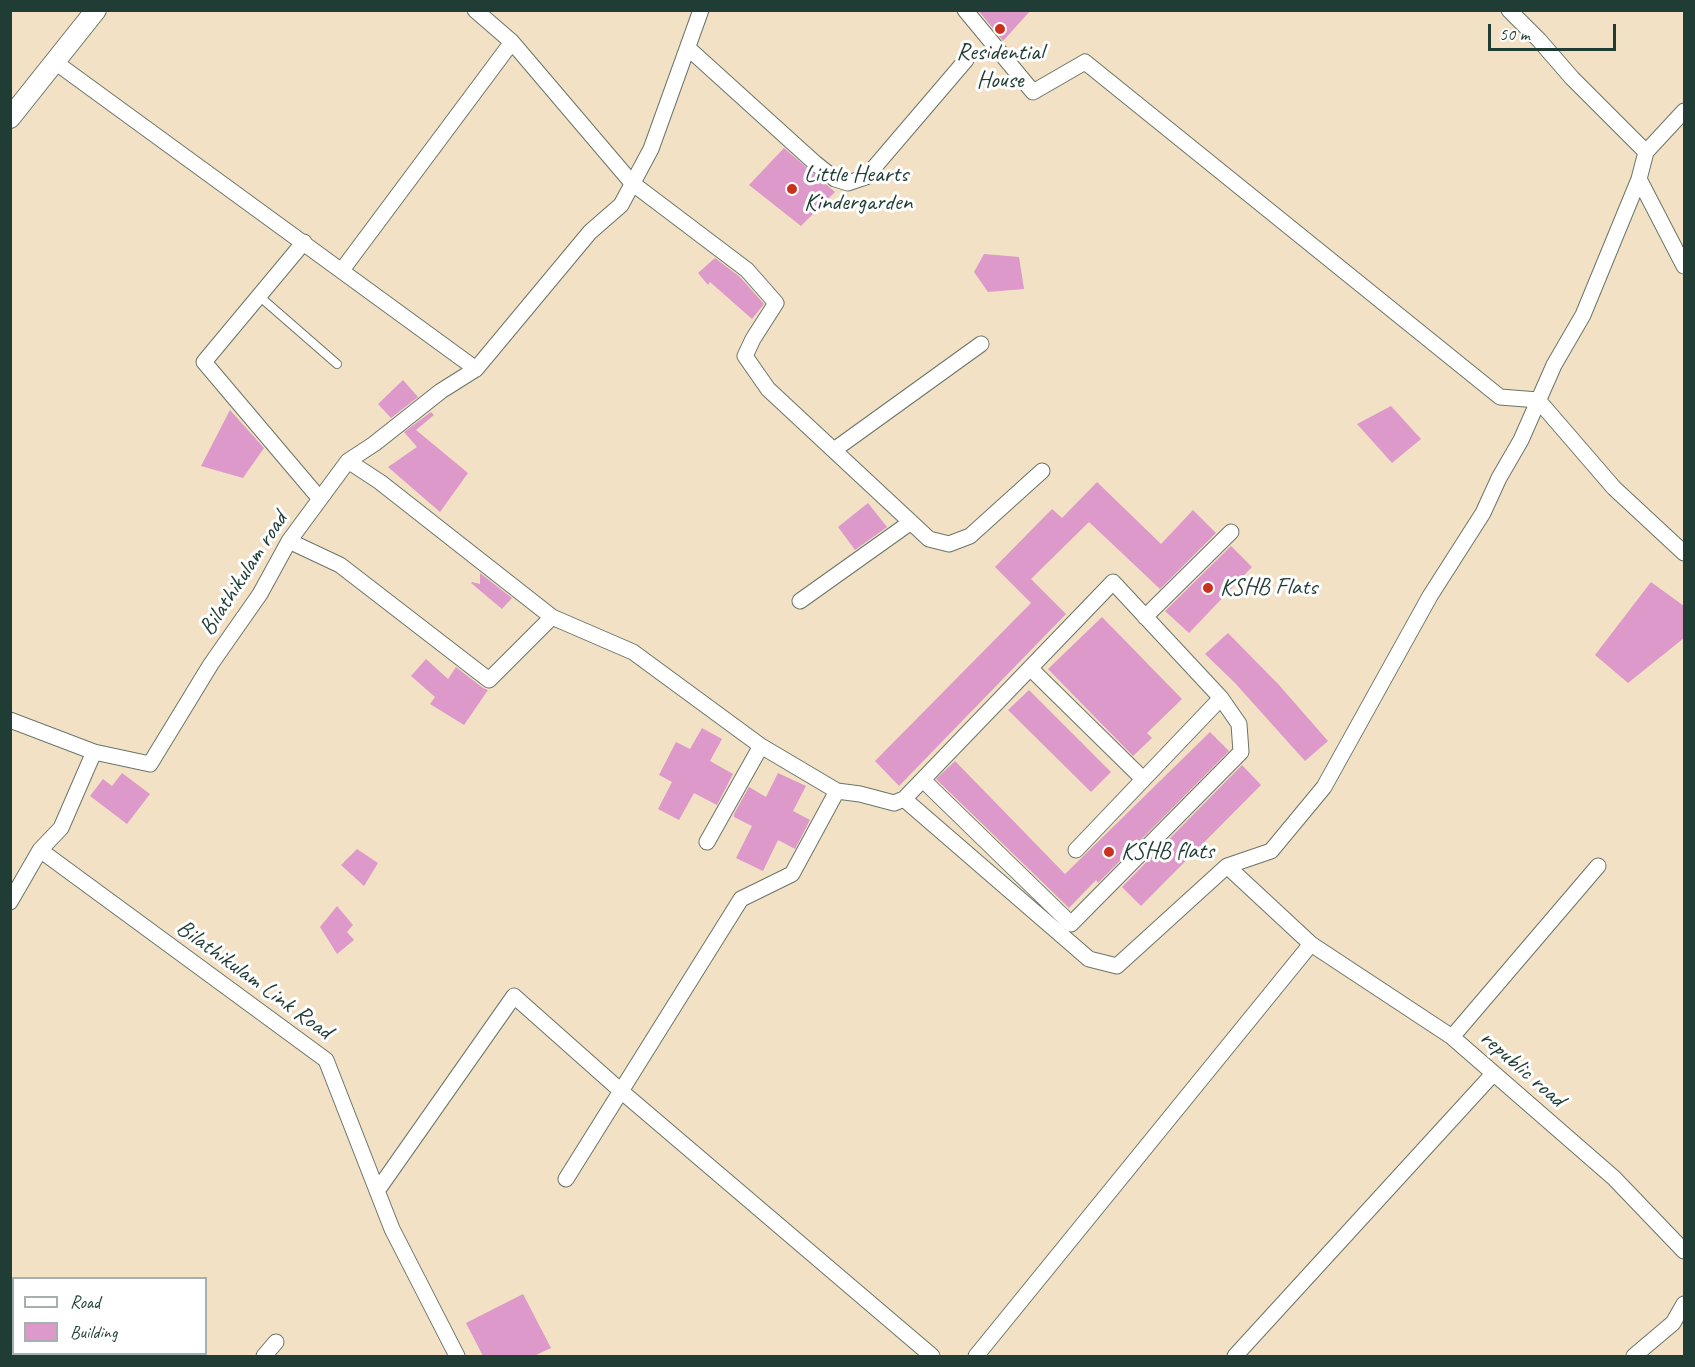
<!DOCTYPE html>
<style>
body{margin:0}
#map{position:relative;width:1695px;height:1367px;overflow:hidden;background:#f3e1c6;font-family:Caveat,sans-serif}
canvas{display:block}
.frame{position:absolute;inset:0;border:12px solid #1f3d34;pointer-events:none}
.legend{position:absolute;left:12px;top:1277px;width:195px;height:78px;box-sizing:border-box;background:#fff;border:2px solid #a5b1ae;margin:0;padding:8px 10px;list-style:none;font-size:18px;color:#1f3d34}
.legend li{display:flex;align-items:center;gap:12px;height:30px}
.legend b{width:30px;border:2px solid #a5b1ae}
.scale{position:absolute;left:1488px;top:24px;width:128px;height:27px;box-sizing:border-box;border:3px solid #1f3d34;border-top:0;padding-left:8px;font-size:18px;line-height:21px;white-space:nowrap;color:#1f3d34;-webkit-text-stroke:4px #fff;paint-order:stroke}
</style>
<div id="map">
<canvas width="1695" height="1367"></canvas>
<div class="frame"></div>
<ul class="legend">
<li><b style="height:8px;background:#fff"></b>Road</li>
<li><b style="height:16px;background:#dc99c9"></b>Building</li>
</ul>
<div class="scale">50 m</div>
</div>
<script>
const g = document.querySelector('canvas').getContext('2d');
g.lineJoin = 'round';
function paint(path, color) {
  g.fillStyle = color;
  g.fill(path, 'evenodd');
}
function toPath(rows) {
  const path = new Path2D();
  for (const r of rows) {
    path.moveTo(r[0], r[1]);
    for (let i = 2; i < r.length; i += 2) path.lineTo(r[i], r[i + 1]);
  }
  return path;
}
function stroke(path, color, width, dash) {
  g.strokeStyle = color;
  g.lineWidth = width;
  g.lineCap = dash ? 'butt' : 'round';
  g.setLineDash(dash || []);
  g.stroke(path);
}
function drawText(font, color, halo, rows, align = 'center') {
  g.font = font + ' Caveat,sans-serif';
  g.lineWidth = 6;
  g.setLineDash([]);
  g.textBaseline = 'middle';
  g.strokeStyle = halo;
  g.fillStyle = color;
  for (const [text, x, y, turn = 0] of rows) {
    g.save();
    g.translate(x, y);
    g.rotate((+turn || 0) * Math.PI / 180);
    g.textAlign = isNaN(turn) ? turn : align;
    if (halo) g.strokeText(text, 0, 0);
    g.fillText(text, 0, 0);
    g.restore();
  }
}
paint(toPath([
 [978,10,1031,10,1003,41],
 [784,148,835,192,801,226,749,185],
 [984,254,1019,257,1024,289,988,292,974,272],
 [715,258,740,277,764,304,752,319,710,282,708,285,698,273],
 [403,380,418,397,391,418,378,404],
 [1391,406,1421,439,1392,463,1357,424],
 [230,410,264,448,243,478,201,466],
 [431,412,434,415,416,430,468,473,440,512,388,467,417,447,404,432],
 [1097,482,1161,544,1193,510,1216,533,1160,589,1089,522,1031,579,1066,614,899,786,875,761,1031,603,995,567,1052,509,1062,518],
 [868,503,887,527,855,550,838,527],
 [1231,546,1252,567,1189,633,1165,611],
 [480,573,512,598,502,609,471,583,472,582,480,584],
 [1651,582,1684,606,1684,638,1628,683,1595,655],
 [1102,617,1182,699,1147,733,1152,738,1133,756,1048,669],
 [1228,633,1279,685,1328,741,1305,761,1235,683,1205,654],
 [426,659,448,679,456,667,483,688,488,690,464,725,430,704,435,697,411,676],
 [1029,690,1111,772,1091,792,1008,710],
 [702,728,722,739,710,761,733,774,717,805,694,793,679,820,658,809,672,782,659,775,676,742,690,749],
 [1210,732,1229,751,1098,883,1096,880,1069,908,936,779,955,761,1065,874],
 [1242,765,1261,785,1141,906,1122,887],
 [122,773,150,794,127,824,90,796,103,779,112,786],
 [778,773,806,786,793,811,810,820,795,849,778,840,763,871,736,858,752,826,734,817,734,814,749,787,766,797],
 [357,849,378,863,364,886,341,865],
 [337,906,353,925,347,932,354,940,337,954,320,927],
 [523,1294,551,1348,534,1356,483,1356,466,1323]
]), '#dc99c9');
const service = toPath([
 [259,296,337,364]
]);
const minor = toPath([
 [475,10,512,42,632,183,747,270,776,303,753,339,745,356,768,389,929,539,949,544,970,536,1042,471],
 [965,10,1033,92,1085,62,1500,397,1538,400,1614,488,1684,553],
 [688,48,815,163,835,179,848,183,866,177,966,60],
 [55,62,476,369],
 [1646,152,1684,111],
 [1639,179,1684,266],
 [342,270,512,42],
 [834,450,981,344],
 [348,461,380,482,552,617],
 [320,499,348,461,374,444,441,391,476,369,590,232,621,205,651,149,701,10],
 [289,541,340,565,489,680,552,617,633,652,761,746,707,842],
 [800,601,911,522],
 [1145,617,1231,532],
 [1030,668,1143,779],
 [10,720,94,752],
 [761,746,837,791,860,794,894,803,904,799,1089,959,1117,966,1227,866,1271,851,1324,787,1430,596,1483,513,1499,478,1521,440,1554,365,1583,315,1639,179,1646,152,1572,78,1539,40,1509,10],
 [923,780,1071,924,1241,752,1239,724,1221,698],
 [904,799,1113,582,1221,698,1076,850],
 [40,850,326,1060,392,1229,457,1356],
 [10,902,40,850,61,828,94,752,150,764,211,664,260,594,289,541,320,499,204,362,304,242],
 [1311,944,1452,1037,1614,1178,1684,1251],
 [1452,1037,1598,866],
 [566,1179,741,899,792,874,837,791],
 [377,1191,514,996,621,1091,932,1356],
 [10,1335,14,1337],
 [92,1354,95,1356],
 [264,1356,276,1342],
 [976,1356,1311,944,1227,866],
 [1235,1356,1493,1074],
 [1634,1356,1673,1323,1684,1304]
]);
const tertiary = toPath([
 [10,118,96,10]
]);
stroke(service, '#697667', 10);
stroke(minor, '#697667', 17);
stroke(tertiary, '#697667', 22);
stroke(service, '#fff', 8);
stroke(minor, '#fff', 15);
stroke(tertiary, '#fff', 20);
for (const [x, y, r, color] of [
 [1000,29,6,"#c8321e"],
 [792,189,6,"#c8321e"],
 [1208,588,6,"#c8321e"],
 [1109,852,6,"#c8321e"]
]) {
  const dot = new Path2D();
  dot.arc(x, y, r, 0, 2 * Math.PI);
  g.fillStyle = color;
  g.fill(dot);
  stroke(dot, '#fff', 2);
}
drawText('24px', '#1f3d34', '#fff', [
 ["Residential",1000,53,"center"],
 ["House",1000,81,"center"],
 ["Little Hearts",804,175],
 ["Kindergarden",804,203],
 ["KSHB Flats",1220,588],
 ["KSHB flats",1121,852]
], 'left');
drawText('24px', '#1f3d34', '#fff', [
 ["Bilathikulam road",244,574,-57],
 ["Bilathikulam Link Road",254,980,36],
 ["republic road",1522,1069,41]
]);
</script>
